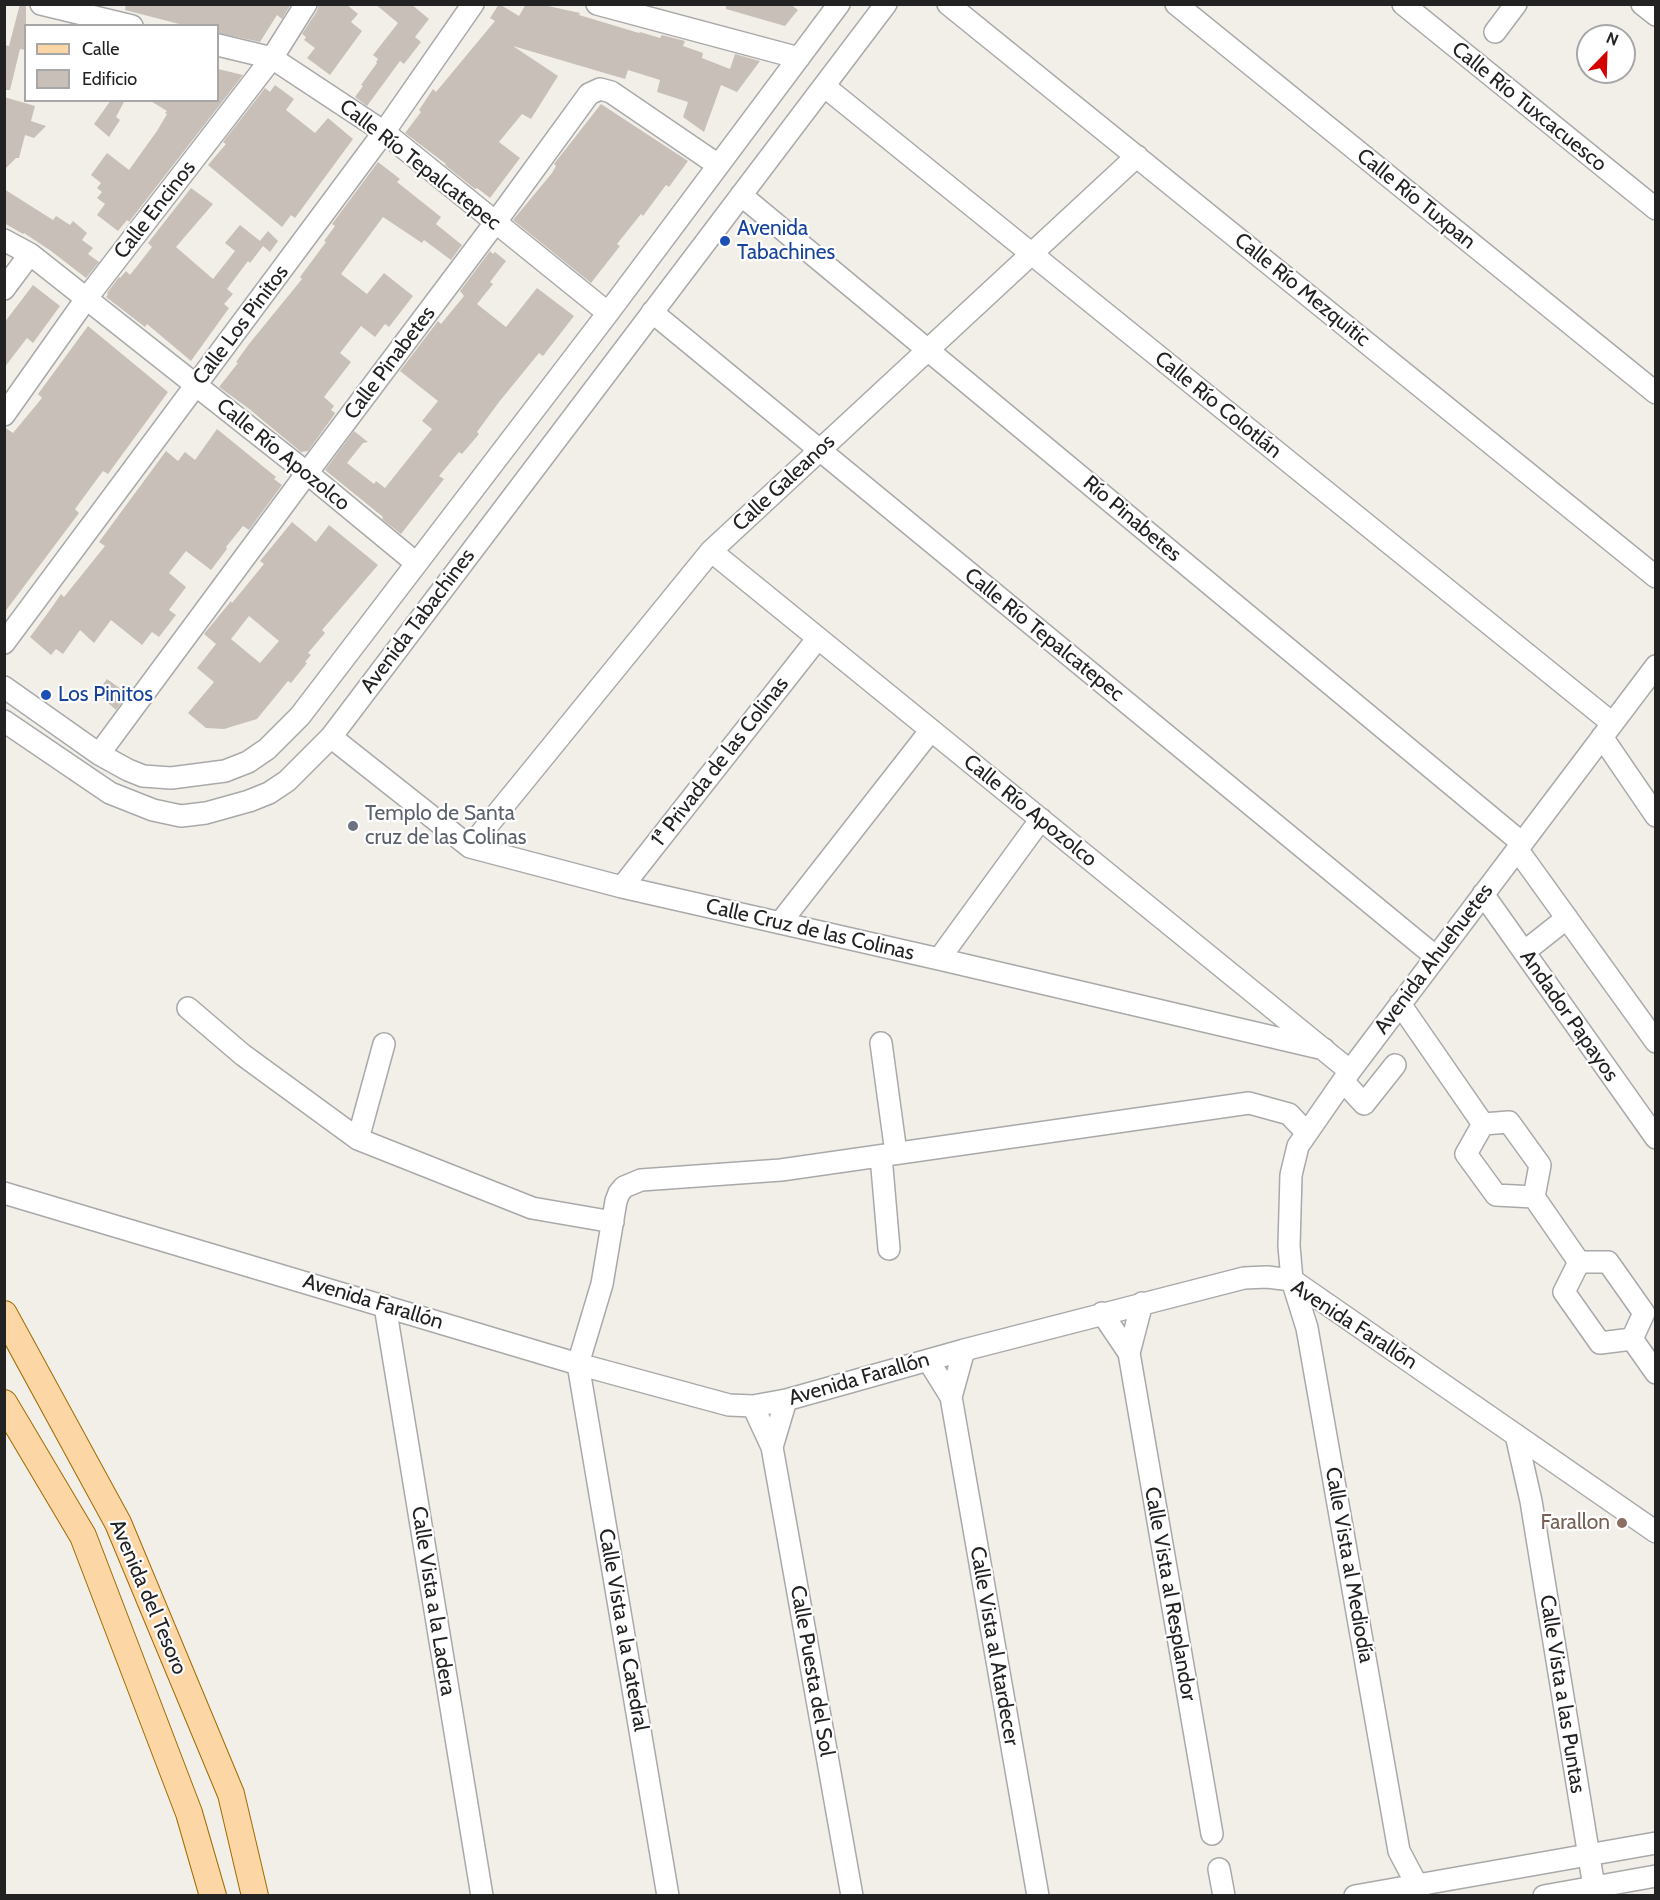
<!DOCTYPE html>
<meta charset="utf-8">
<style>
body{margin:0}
#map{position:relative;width:1660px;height:1900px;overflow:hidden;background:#f2efe9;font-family:Cabin,sans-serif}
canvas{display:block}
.frame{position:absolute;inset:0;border:6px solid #222;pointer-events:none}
.legend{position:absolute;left:24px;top:24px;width:195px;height:78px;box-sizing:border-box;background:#fff;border:2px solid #a7a7a7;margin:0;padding:8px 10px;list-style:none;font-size:18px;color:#222}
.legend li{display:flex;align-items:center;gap:12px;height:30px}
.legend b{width:30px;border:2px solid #a7a7a7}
.north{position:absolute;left:1576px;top:24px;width:60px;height:60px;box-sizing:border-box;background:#fff;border:2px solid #a7a7a7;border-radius:50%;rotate:23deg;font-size:16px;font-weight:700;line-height:24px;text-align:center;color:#222}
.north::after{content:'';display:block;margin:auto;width:21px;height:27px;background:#d40000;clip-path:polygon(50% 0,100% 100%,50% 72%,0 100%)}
</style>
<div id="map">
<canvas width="1660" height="1900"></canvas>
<div class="frame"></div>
<ul class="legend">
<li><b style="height:8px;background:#fcd6a4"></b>Calle</li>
<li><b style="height:16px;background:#c7bfb8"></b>Edificio</li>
</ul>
<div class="north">N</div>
</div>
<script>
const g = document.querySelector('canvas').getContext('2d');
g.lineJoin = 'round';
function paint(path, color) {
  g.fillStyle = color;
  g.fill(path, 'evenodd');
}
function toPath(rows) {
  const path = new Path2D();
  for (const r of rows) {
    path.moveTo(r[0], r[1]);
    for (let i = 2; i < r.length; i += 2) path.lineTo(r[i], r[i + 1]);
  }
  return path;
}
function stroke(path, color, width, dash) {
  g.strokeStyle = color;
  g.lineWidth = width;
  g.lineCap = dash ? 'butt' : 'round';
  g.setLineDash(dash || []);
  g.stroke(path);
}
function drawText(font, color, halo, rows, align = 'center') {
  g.font = font + ' Cabin,sans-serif';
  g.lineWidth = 4.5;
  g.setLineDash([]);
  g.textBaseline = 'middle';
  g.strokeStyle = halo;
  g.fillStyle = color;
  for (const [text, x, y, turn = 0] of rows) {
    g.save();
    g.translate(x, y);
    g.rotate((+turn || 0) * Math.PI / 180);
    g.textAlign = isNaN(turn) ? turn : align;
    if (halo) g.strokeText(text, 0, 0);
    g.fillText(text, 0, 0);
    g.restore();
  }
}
paint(toPath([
 [20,4,26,4,26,50,20,49,10,90,4,90,4,45,9,46],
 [126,4,291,4,282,19,277,15,260,42,218,33,218,26,187,26,125,10],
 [319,4,346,4,358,14,351,22,362,31,330,75,307,58,315,48,304,40,306,37,302,34,317,11],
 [375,4,411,4,429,19,415,37,421,42,404,64,400,61,367,106,355,97,363,86,361,85,377,63,376,62,378,59,373,55,398,23],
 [499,4,519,16,526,4,548,6,580,13,579,15,639,33,640,32,660,38,662,35,685,41,683,46,703,53,702,58,730,69,735,54,760,61,737,92,721,85,704,132,683,117,688,102,657,92,660,80,628,70,625,79,513,46,558,76,531,119,522,114,499,142,520,158,490,198,477,188,475,189,445,165,446,164,405,133,421,112,419,110,433,89,436,92,495,21,490,18],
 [726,4,790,4,798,10,785,26,726,9],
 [218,69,243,75,129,222,127,220,118,231,97,215,105,204,97,198,102,192,97,188,101,183,91,175,107,153,129,170,157,131,167,114,165,113,167,111,149,100,218,100],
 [275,85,294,99,286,110,315,133,328,118,353,139,295,218,291,215,282,227,208,165,226,144,223,142,265,88,270,92],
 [4,97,35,106,31,121,46,126,34,138,25,135,19,158,16,158,4,170],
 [111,100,125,100,116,117,120,120,109,137,94,124],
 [601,104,688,161,669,187,666,185,643,216,641,214,617,244,620,246,591,283,513,220,552,173,556,166,554,164],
 [378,162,400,179,397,182,441,217,436,224,462,245,451,260,424,240,422,243,383,217,341,274,367,294,384,273,413,296,389,327,385,324,375,337,361,326,340,353,351,362,324,397,334,406,331,410,335,413,334,415,308,451,301,452,248,408,219,387,238,363,236,362,249,344,302,279,300,277,326,242,324,241,335,226,332,224],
 [191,188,213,204,176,247,213,279,235,251,225,243,240,225,260,241,268,231,278,241,270,252,263,246,250,263,248,261,227,289,233,294,224,304,229,308,191,361,147,324,145,327,106,297,108,294,107,293,119,277,120,278,126,271,130,275,152,247,148,243],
 [4,189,53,220,56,216,70,225,73,221,87,233,82,240,93,248,88,254,99,262,86,278,51,251,24,233,23,234,4,223],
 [490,251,493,254,495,252,506,261,490,282,493,284,477,304,506,327,537,288,574,316,543,356,539,353,499,402,477,432,479,434,462,454,459,452,439,476,444,479,401,534,382,519,383,517,325,470,354,431,368,442,363,443,347,463,374,484,376,481,385,488,432,429,422,421,438,401,400,371,438,321,441,324,464,296,460,291],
 [33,285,60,306,33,343,27,338,4,368,4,323],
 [88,326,168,392,108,474,103,471,75,509,79,513,4,613,4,427,13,433,42,398,38,394],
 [217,429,276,477,274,479,282,485,249,530,243,526,226,547,227,549,211,570,186,551,169,573,186,587,169,610,176,615,159,637,152,632,142,645,111,620,94,643,80,630,63,654,56,649,51,655,30,637,50,610,61,594,64,597,105,546,99,542,166,451,178,461,185,452,195,460],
 [292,522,316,542,329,525,378,565,322,630,325,633,308,653,311,655,305,662,307,663,291,683,288,681,257,719,224,729,206,728,188,713,214,682,197,668,216,644,204,634,231,601,232,603,264,564,260,561],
 [249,616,279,641,260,663,231,639],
 [107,679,128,694,116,710,97,693]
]), '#c7bfb8');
const minor = toPath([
 [41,4,132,26],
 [597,4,799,58],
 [948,4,1656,577],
 [1176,4,1656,393],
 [1403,4,1656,209],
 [1642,4,1656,15],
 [1495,32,1516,4],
 [218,45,272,58,384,132,608,313],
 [824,86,1612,723],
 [741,195,1522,843],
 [4,240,30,254,307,473,416,563],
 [4,289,30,254],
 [652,312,1436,957],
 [4,415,86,299,272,58,306,4],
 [711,551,1350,1071],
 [4,643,384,132,473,4],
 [4,687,99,754,128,770,143,776,171,778,225,771,248,762,267,749,300,716,608,313,839,4],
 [4,721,110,793,153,810,181,816,206,813,249,801,269,793,287,781,331,737,886,4],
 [331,737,470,847,622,887,939,959,1324,1049],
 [1602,737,1656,816],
 [99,754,307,473,495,223,589,94,600,89,611,92,718,165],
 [470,847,711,551,1137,156],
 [1517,849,1656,1042],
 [622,887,818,638],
 [1483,894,1656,1138],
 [780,923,931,730],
 [1524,952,1567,918],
 [939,959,1041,819],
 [1400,1004,1483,1124],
 [188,1008,243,1055,358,1139,532,1208,613,1222],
 [881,1043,896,1153],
 [1343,1081,1364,1104,1395,1065],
 [1483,1124,1509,1122,1540,1165,1534,1197,1579,1262],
 [1483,1124,1466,1154,1496,1195,1534,1197],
 [358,1139,384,1044],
 [881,1156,889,1249],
 [4,1193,578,1364,729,1405,753,1406,786,1400,964,1350,1244,1278,1267,1277,1292,1280,1656,1532],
 [1579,1262,1564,1292,1600,1343,1632,1339],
 [1579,1262,1608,1262,1644,1313,1632,1339],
 [385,1306,482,1896],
 [1102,1313,1129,1353,1212,1834],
 [1632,1339,1656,1373],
 [1129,1353,1142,1303],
 [928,1360,951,1397,1038,1896],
 [951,1397,964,1350],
 [753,1406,772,1447,852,1896],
 [1516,1435,1531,1501,1594,1887],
 [772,1447,786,1400],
 [1219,1869,1224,1896],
 [668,1896,578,1364,602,1284,616,1201,619,1193,624,1187,641,1180,781,1170,1249,1103,1289,1114,1307,1133],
 [1355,1896,1656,1843],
 [1419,1896,1417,1885,1399,1851,1307,1328,1292,1280,1289,1246,1291,1175,1298,1146,1350,1071,1656,666],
 [1544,1896,1656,1876]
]);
const major = toPath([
 [4,1314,118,1523,231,1794,255,1896],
 [4,1403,83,1536,189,1813,213,1896]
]);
stroke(minor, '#a9a9a9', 24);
stroke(major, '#a06b00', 28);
stroke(minor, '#fff', 21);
stroke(major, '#fcd6a4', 26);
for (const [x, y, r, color] of [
 [725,241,6,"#1a4fb4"],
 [46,695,6,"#1a4fb4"],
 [353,826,6,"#6b7280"],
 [1622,1523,6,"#8d6e63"]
]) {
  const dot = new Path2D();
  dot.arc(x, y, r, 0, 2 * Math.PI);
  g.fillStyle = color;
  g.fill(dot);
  stroke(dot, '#fff', 2);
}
drawText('21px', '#222', '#fff', [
 ["Calle Río Tuxcacuesco",1529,107,39],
 ["Calle Río Tepalcatepec",420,165,38],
 ["Calle Río Tuxpan",1416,199,39],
 ["Calle Encinos",155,210,-52],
 ["Calle Río Mezquitic",1302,290,39],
 ["Calle Los Pinitos",241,325,-53],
 ["Calle Pinabetes",390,363,-53],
 ["Calle Río Colotlán",1218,405,39],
 ["Calle Río Apozolco",283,455,39],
 ["Calle Galeanos",784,483,-43],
 ["Río Pinabetes",1132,519,40],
 ["Avenida Tabachines",418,621,-53],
 ["Calle Río Tepalcatepec",1044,635,39],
 ["1ª Privada de las Colinas",720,762,-52],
 ["Calle Río Apozolco",1030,811,39],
 ["Calle Cruz de las Colinas",810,930,13],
 ["Avenida Ahuehuetes",1434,959,-53],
 ["Andador Papayos",1569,1016,55],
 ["Avenida Farallón",373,1302,17],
 ["Avenida Farallón",1354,1325,33],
 ["Avenida Farallón",859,1379,-16],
 ["Calle Vista al Mediodía",1349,1565,80],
 ["Calle Vista al Resplandor",1170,1594,80],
 ["Avenida del Tesoro",148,1597,67],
 ["Calle Vista a la Ladera",433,1601,81],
 ["Calle Vista a la Catedral",623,1630,80],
 ["Calle Vista al Atardecer",994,1646,80],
 ["Calle Puesta del Sol",812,1671,80],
 ["Calle Vista a las Puntas",1562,1694,81]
]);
drawText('21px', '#164399', '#fff', [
 ["Avenida",737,229],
 ["Tabachines",737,253],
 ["Los Pinitos",58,695]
], 'left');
drawText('21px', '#5b616d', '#fff', [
 ["Templo de Santa",365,814],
 ["cruz de las Colinas",365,838]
], 'left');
drawText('21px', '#785e54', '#fff', [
 ["Farallon",1610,1523]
], 'right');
</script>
